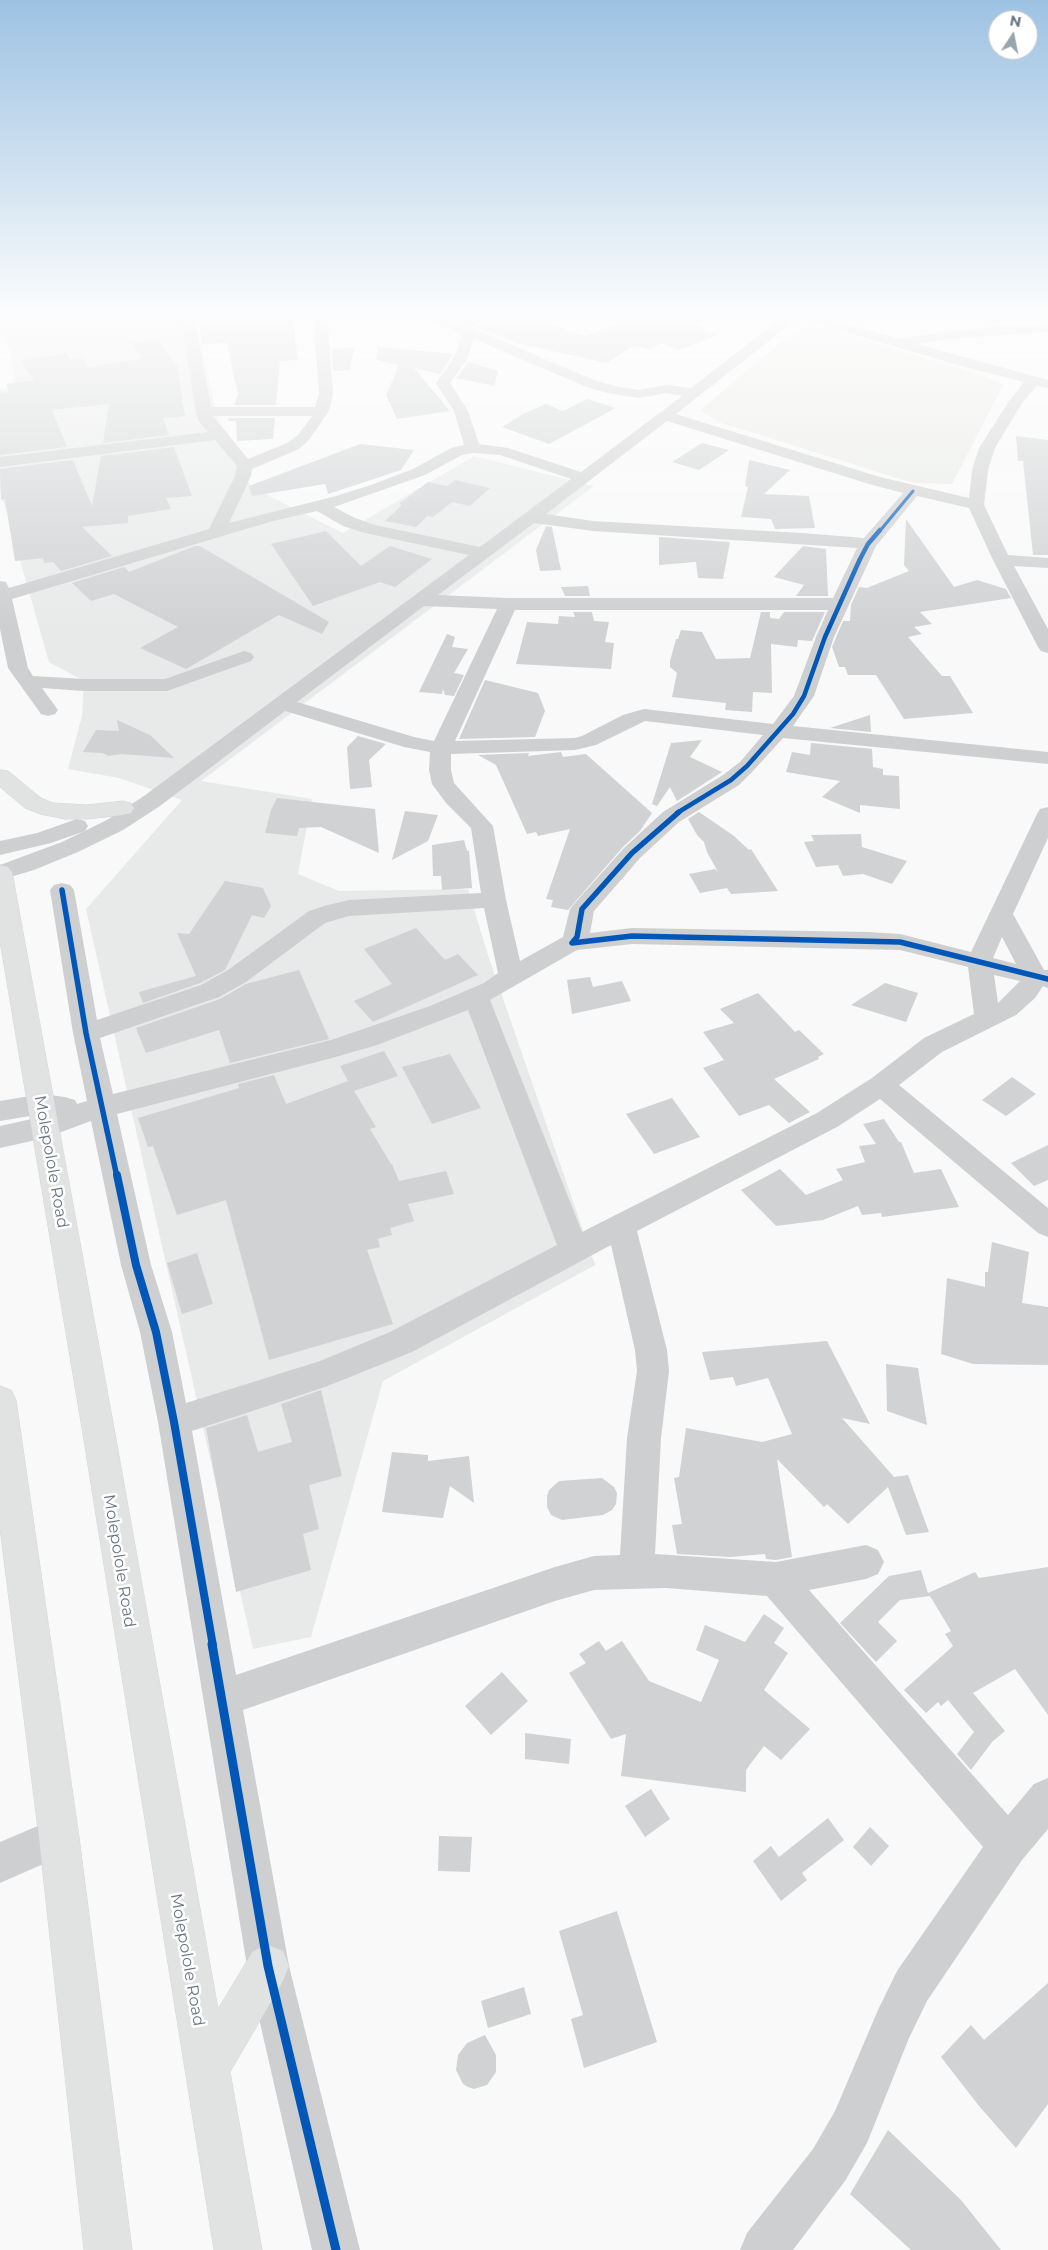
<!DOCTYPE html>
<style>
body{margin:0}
#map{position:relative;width:1048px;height:2250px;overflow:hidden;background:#f9f9f9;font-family:Montserrat,sans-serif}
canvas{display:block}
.north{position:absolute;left:988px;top:10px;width:50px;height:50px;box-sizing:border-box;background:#fff;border:1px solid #c1c8cd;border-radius:50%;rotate:11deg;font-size:14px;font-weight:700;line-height:20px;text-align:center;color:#657683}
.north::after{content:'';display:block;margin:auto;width:18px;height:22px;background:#99a4ac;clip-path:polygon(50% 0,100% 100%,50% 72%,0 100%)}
</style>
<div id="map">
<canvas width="1048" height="2250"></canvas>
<div class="north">N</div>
</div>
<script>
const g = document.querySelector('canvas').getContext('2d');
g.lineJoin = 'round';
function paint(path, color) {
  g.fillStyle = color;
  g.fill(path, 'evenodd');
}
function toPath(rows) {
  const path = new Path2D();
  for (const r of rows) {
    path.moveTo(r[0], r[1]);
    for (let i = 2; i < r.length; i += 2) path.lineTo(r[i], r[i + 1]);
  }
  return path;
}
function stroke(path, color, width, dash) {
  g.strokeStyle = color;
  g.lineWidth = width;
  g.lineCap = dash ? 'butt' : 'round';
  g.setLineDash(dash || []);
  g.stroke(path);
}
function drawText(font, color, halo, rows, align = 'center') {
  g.font = font + ' Montserrat,sans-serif';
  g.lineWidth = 5;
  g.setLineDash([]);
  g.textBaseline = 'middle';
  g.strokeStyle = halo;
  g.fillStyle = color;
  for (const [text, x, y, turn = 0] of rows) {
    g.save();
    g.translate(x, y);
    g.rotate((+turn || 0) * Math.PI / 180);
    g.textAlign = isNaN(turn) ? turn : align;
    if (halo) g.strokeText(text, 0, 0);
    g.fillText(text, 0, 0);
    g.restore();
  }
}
paint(toPath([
 [0,313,177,313,198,332,218,419,251,487,343,533,474,456,594,486,201,781,312,799,298,874,339,891,468,889,488,955,595,1265,383,1381,311,1637,253,1649,86,909,182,800,119,778,68,769,82,716,84,681,49,662,0,490,0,389,15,388,11,353,0,330]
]), '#e8e9e9');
paint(toPath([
 [823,327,982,375,1003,385,952,484,913,483,718,422,700,410,796,330]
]), '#e8ebe6');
paint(toPath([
 [199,313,292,313,298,360,280,361,276,405,234,405,238,395,227,343,201,344],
 [443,313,479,313,459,320],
 [504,313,546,313,535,320,586,336,644,313,660,313,702,327,699,328,718,335,679,350,662,343,649,349,634,345,607,363,521,344,475,327,502,318],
 [157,339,177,365,185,416,163,418,169,435,103,443,109,404,52,410,67,447,0,455,0,393,9,392,6,384,34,380,21,361,66,353,71,360,81,358,88,368,142,358,132,343],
 [378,347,453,354,440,374,414,368,450,411,397,419,386,395,399,365,376,360],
 [354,348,350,370,333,371,332,349],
 [468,362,498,371,494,386,456,378],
 [587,399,616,408,549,444,502,427,523,414,546,404,563,411],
 [229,418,275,418,273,439,237,441,236,421,228,421],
 [1016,436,1048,440,1048,555,1033,555,1023,461,1018,461],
 [702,443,729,450,699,470,672,462],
 [360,444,414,450,401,470,328,494,325,484,252,496,249,486],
 [174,447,192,496,166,498,171,509,128,516,128,523,82,527,112,556,61,571,53,562,44,563,43,558,15,561,5,499,1,500,0,469,73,460,92,506,101,456],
 [749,460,790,470,764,494,809,496,815,528,775,529,771,519,741,517,748,487,745,486],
 [455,480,490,488,470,506,452,502,433,517,427,516,416,527,385,521,402,505,399,504,428,482,447,486],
 [906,519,954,587,977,580,1006,589,1011,598,920,612,932,624,914,627,922,634,908,637,942,676,950,676,973,713,904,719,876,675,848,675,845,667,839,667,832,647,843,621,850,621,851,605,859,587,867,588,909,571,904,565],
 [546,526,552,527,561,570,540,571,536,550],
 [326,531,361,566,390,546,432,559,395,587,380,582,313,606,271,544],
 [659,537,730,542,723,579,698,578,696,562,659,565],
 [195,546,200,546,329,622,322,634,279,615,186,669,140,648,178,627,114,594,91,601,72,583,124,567,129,572],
 [803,546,826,549,828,596,796,596,804,585,774,577],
 [588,586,590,596,565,596,561,587],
 [573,612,592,612,594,621,609,622,605,642,614,643,611,669,516,664,527,622,558,624,559,616,575,617],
 [761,612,770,612,770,618,779,619,784,612,825,612,812,641,798,640,797,647,771,644,772,693,753,692,752,712,725,710,726,703,672,697,677,673,670,667,670,661,676,639,678,639,681,630,702,632,716,659,750,658],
 [447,634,455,637,452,647,468,649,454,673,464,675,454,696,445,695,443,689,442,694,419,692],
 [485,680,538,693,545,711,535,737,459,739],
 [870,715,871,732,830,728],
 [117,720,150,735,174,758,121,754,109,756,102,753,83,752,96,730,119,731],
 [358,736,386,744,369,760,372,787,350,789,347,747],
 [702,740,690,757,722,772,677,801,670,787,657,806,652,804,671,743],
 [811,743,872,749,873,767,883,769,883,775,899,776,900,809,860,805,860,813,822,797,840,781,786,772,792,752,810,755],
 [561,752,563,757,586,754,652,813,640,831,623,847,568,910,551,907,553,900,546,899,570,829,538,836,536,832,527,834,496,765,478,755,529,753,528,756],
 [277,798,375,809,379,853,321,827,299,828,297,836,265,833,271,810],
 [405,811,438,815,428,841,392,860],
 [699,812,734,836,749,850,751,849,778,891,731,894,727,888,700,893,689,874,715,869,718,872,707,852,704,842,697,835,688,819],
 [861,834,862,847,907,861,892,884,863,874,843,876,838,865,816,867,804,842,814,841,811,835],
 [464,840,467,851,469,850,472,888,442,890,441,876,433,876,432,845],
 [225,881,263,888,271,906,264,918,252,915,225,970,200,983,143,1003,139,992,196,976,177,933,189,934],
 [416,928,445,960,458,954,478,975,373,1022,354,1001,392,984,364,949],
 [299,970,329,1039,230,1063,219,1030,146,1053,136,1028,220,999,246,984],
 [590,977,593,987,622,981,631,1001,572,1014,567,980],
 [885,983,918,993,906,1022,851,1005],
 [758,993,795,1032,799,1030,824,1054,818,1057,819,1059,774,1079,810,1112,789,1123,769,1105,739,1116,703,1068,724,1060,703,1032,734,1023,720,1009],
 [384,1051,398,1076,354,1091,376,1127,370,1129,391,1164,392,1164,399,1181,446,1171,454,1194,408,1204,414,1221,390,1228,392,1235,378,1239,380,1247,367,1250,393,1324,269,1360,226,1200,177,1215,153,1146,148,1147,138,1118,239,1088,238,1084,274,1075,286,1104,348,1081,340,1066],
 [450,1054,481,1108,432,1124,402,1067],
 [1012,1077,1036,1094,1006,1116,982,1100],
 [672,1098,700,1137,654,1154,626,1114],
 [884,1119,899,1142,901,1142,914,1173,941,1169,959,1207,882,1217,881,1213,862,1215,858,1206,823,1220,776,1226,741,1190,780,1169,806,1195,843,1180,836,1169,865,1162,859,1146,876,1144,863,1124],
 [1048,1145,1048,1180,1034,1186,1011,1163],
 [992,1242,1029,1252,1022,1303,1048,1307,1048,1365,973,1364,941,1354,947,1278,985,1287,985,1272,988,1272],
 [197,1253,213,1304,182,1314,167,1263],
 [827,1341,870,1424,842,1418,894,1477,908,1475,929,1532,906,1535,888,1487,848,1524,827,1504,824,1507,777,1459,792,1557,776,1560,766,1559,765,1554,730,1557,677,1554,672,1525,682,1524,674,1478,679,1477,686,1428,762,1442,792,1434,768,1378,736,1386,733,1377,710,1380,702,1352],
 [886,1364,918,1368,927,1425,887,1411],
 [321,1390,342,1476,309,1485,319,1529,303,1534,311,1570,236,1592,206,1428,247,1415,258,1452,292,1442,281,1404],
 [392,1452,428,1455,428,1461,469,1456,474,1503,450,1486,443,1518,382,1512],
 [602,1478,614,1487,617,1493,616,1504,612,1510,603,1515,562,1520,551,1515,547,1507,547,1496,549,1490,559,1481],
 [1048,1567,1048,1715,1015,1669,973,1693,1005,1731,992,1742,971,1770,957,1754,974,1732,948,1700,941,1706,938,1702,926,1713,904,1690,953,1646,945,1634,951,1631,930,1596,900,1600,878,1622,897,1641,876,1662,840,1623,889,1576,921,1570,928,1593,975,1572,979,1578],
 [764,1614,784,1628,774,1643,788,1653,764,1690,810,1729,781,1760,764,1746,746,1770,746,1792,621,1776,626,1734,611,1739,569,1673,586,1663,579,1654,599,1641,606,1651,622,1641,649,1681,701,1702,719,1660,696,1650,705,1625,745,1642],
 [502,1672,528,1701,491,1735,465,1706],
 [525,1733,571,1739,569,1764,525,1759],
 [651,1789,670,1819,645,1837,625,1806],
 [828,1818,844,1840,802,1873,807,1880,781,1901,753,1861,771,1846,779,1857],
 [870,1827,889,1846,871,1866,853,1847],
 [439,1836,472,1837,470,1872,438,1871],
 [617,1911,657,2042,584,2068,571,2019,583,2015,559,1931],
 [1048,1983,1048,2104,1016,2148,979,2106,941,2057,971,2025,984,2040],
 [524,1987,531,2014,488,2028,481,2001],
 [485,2035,496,2055,496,2072,487,2085,474,2089,468,2087,463,2084,456,2070,458,2055,467,2043],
 [888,2130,961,2200,1001,2250,911,2250,850,2194]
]), '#d0d2d3');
const major = toPath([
 [0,770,8,771,41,798,53,803,87,805,123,801,131,803,134,808,131,813,123,815,87,819,65,819,40,814,25,808,0,787,0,770],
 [0,865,8,867,12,872,114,1428,218,2009,253,1951,268,1945,283,1951,289,1966,283,1981,230,2072,262,2250,214,2250,82,1428,0,941,0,865],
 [0,1386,11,1390,16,1400,79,1837,132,2250,84,2250,39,1837,0,1528,0,1386]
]);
stroke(major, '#d5d6d7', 1);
paint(toPath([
 [180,313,193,313,211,407,315,407,319,394,313,313,327,313,333,394,329,411,308,441,299,449,252,469,251,476,229,523,336,496,371,485,413,469,451,448,464,445,454,411,436,383,452,361,463,334,421,316,420,313,437,313,459,322,484,313,502,313,501,316,470,327,594,380,614,386,639,390,666,385,691,388,788,313,808,313,900,339,957,330,1048,324,1048,332,957,338,917,344,1048,380,1048,388,1037,386,1022,403,995,448,988,470,984,505,1008,555,1048,558,1048,568,1014,566,1048,629,1048,653,1041,651,1038,647,993,560,969,508,917,496,876,546,834,637,814,696,793,726,1048,752,1048,764,783,738,754,770,739,785,679,822,640,858,594,911,590,933,632,928,869,932,900,934,971,952,1037,814,1040,809,1048,807,1048,838,1013,914,1044,970,1048,970,1048,988,1043,986,1035,998,1016,1015,942,1052,899,1085,1048,1208,1048,1237,1038,1233,880,1099,837,1127,637,1231,667,1350,669,1371,661,1438,655,1554,776,1562,866,1545,878,1550,884,1562,878,1574,866,1579,809,1590,1008,1815,1034,1784,1048,1778,1048,1829,1022,1860,927,2001,909,2038,867,2143,845,2181,793,2250,740,2250,747,2233,813,2149,835,2111,878,2010,897,1971,983,1847,767,1596,666,1588,594,1590,555,1601,243,1710,289,1966,360,2250,312,2250,247,1966,158,1422,140,1332,121,1265,91,1121,45,1138,0,1148,0,1126,50,1115,42,1114,0,1121,0,1101,42,1094,65,1097,75,1100,77,1104,87,1101,73,1033,50,890,54,885,62,883,70,885,74,890,97,1020,201,985,228,970,309,911,324,906,349,900,481,893,471,828,446,803,432,784,429,770,430,752,404,747,285,711,160,806,123,830,78,852,34,870,0,880,0,865,62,842,107,820,144,796,469,555,365,533,343,526,317,511,273,521,12,599,28,668,33,676,84,679,165,679,244,651,251,653,254,657,251,661,167,691,84,691,42,688,58,710,55,714,48,716,41,714,8,668,0,629,0,581,6,582,9,588,209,529,235,476,237,466,215,440,0,467,0,457,208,432,198,420,196,412,180,313],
 [798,318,961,366,1024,382,1009,401,979,448,972,470,969,498,880,477,676,414,798,318],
 [474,339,584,386,607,393,639,398,666,393,682,396,581,472,508,448,479,444,468,411,450,383,466,361,474,339],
 [213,416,312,416,298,435,287,443,248,459,213,416],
 [667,421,869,484,903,493,864,538,802,533,593,521,546,514,667,421],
 [473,453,500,455,571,479,480,547,375,525,355,518,334,507,425,475,462,455,473,453],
 [534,523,593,531,857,548,833,598,508,598,438,595,534,523],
 [424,606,497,609,434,741,414,737,297,702,424,606],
 [515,610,828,610,816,637,794,696,773,724,644,709,623,715,582,736,575,738,455,741,515,610],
 [645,721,763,735,740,762,723,775,663,812,624,848,574,904,570,909,563,937,520,961,506,900,493,826,454,783,451,770,451,754,575,750,596,745,645,721],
 [484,908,498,973,484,983,430,1006,331,1040,113,1094,100,1038,219,997,246,982,325,923,349,916,484,908],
 [1002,937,1016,964,993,958,1002,937],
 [632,944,900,950,968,967,974,1014,924,1038,872,1078,817,1113,582,1232,490,1000,577,950,632,944],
 [994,975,1020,981,998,1003,994,975],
 [468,1010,557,1245,390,1332,320,1361,186,1403,172,1332,151,1265,117,1114,332,1058,377,1045,468,1010],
 [611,1245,635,1350,637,1371,627,1438,620,1555,594,1556,555,1567,236,1675,192,1431,325,1387,412,1352,611,1245],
 [77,819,85,821,88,826,85,831,51,843,0,855,0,841,37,833,77,819],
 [59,1817,73,1823,79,1837,73,1851,0,1883,0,1842,59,1817]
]), '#cecfd0');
paint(major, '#e1e2e2');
stroke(toPath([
 [879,532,913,491]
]), '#0057b8', 3);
stroke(toPath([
 [677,813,731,780,747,766,793,714,804,696,825,637,860,559,868,544,880,530]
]), '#0057b8', 4.5);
stroke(toPath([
 [679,812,632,853,582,909,577,937,572,943,632,936,900,942,1048,979],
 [62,890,86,1033,117,1177]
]), '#0057b8', 5.5);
stroke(toPath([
 [117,1175,136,1265,156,1332,174,1422,213,1646]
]), '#0057b8', 8);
stroke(toPath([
 [212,1644,268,1966,336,2250]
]), '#0057b8', 9);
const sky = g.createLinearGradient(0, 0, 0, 628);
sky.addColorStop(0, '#9dc2e2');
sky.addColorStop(0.5, '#fcfcfc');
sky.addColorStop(1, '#fcfcfc00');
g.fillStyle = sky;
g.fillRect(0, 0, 1048, 628);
drawText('16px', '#657683', '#fff', [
 ["Molepolole Road",51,1162,80],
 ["Molepolole Road",119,1561,81],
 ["Molepolole Road",187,1960,80]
]);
</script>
